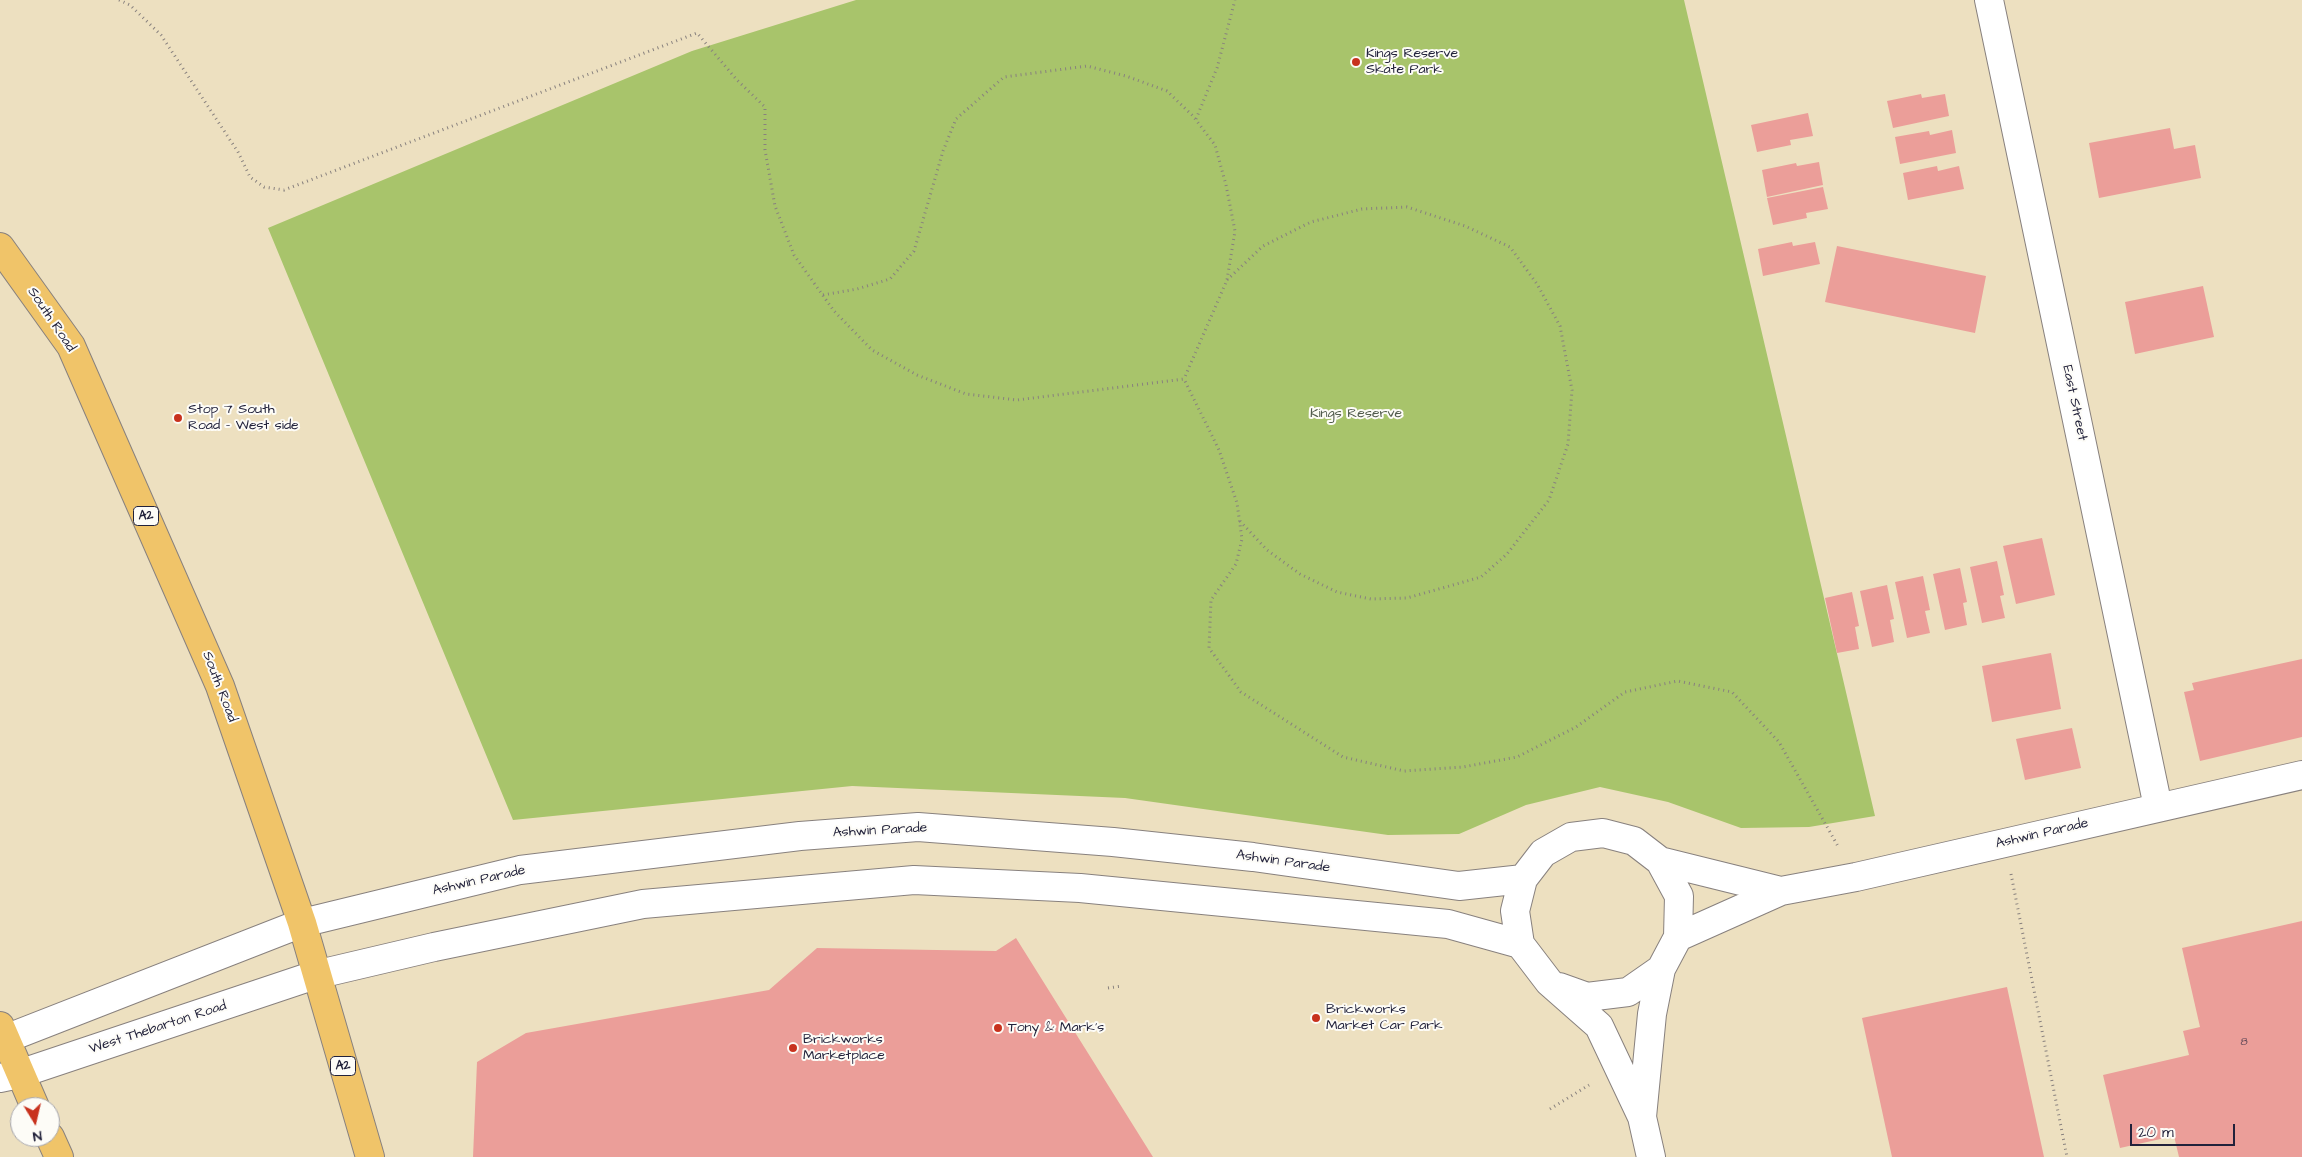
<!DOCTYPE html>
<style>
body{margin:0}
#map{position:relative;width:2302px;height:1157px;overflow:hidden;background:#ede0c0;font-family:"Architects Daughter",sans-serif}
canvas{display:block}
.north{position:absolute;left:10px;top:1097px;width:50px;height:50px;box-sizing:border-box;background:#fdfcf7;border:1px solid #a5a5ac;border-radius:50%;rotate:171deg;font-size:14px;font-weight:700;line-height:20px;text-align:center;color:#22223b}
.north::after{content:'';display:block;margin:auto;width:18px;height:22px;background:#c8321e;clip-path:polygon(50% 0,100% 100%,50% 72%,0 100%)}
.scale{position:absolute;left:2130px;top:1124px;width:105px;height:22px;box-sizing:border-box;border:2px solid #22223b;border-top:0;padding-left:6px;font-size:15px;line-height:18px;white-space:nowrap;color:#22223b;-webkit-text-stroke:4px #fdfcf7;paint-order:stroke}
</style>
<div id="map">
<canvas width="2302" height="1157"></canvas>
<div class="north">N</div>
<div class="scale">20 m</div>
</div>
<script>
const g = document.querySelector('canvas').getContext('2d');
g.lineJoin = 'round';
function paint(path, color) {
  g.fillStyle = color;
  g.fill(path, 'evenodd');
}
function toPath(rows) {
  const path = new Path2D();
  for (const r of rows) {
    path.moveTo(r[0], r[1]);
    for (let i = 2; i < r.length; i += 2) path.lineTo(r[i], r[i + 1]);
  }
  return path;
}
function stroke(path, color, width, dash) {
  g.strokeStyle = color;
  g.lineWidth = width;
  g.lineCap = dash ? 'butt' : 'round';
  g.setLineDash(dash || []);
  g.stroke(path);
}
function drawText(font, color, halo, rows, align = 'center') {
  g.font = font + ' "Architects Daughter",sans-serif';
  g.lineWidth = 4;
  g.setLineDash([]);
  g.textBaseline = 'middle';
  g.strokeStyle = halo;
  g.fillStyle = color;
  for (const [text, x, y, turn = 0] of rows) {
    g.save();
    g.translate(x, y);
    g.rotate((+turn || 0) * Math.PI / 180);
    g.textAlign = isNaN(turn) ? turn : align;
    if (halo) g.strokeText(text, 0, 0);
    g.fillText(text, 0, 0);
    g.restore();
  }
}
paint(toPath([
 [856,0,1684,0,1875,816,1809,827,1741,828,1668,802,1600,787,1526,805,1459,834,1388,835,1125,798,852,786,513,820,268,228,692,51]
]), '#a8c46b');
paint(toPath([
 [1921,94,1922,98,1945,94,1949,116,1893,128,1887,101],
 [1808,113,1813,136,1790,140,1791,145,1757,152,1751,125],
 [2170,128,2174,149,2195,145,2201,178,2099,198,2089,143],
 [1952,130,1956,153,1900,164,1895,137,1929,131,1930,135],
 [1819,162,1823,185,1767,197,1762,170,1796,163,1797,166],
 [1937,166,1938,171,1959,166,1964,189,1908,200,1903,173],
 [1823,187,1828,209,1806,213,1807,218,1773,225,1767,198],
 [1792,242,1793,246,1815,242,1820,264,1763,276,1758,249],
 [1837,246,1986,276,1975,333,1825,302],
 [2203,286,2214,337,2135,354,2125,302],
 [2042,538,2055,595,2016,604,2003,546],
 [1997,561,2004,595,2000,596,2005,618,1982,623,1970,567],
 [1960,568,1967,602,1963,603,1967,625,1945,630,1933,574],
 [1923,576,1930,610,1925,611,1930,633,1907,638,1895,582],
 [1887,585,1894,619,1890,620,1894,642,1872,647,1860,591],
 [1852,592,1859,626,1855,627,1859,649,1837,653,1825,598],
 [2051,653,2061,709,1992,722,1982,666],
 [2302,659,2302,737,2200,761,2184,692,2194,690,2192,683],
 [2072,728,2081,768,2025,780,2016,739],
 [2302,921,2302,1157,2179,1157,2174,1136,2120,1148,2103,1075,2189,1055,2183,1031,2200,1027,2182,948],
 [1016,938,1153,1157,473,1157,477,1062,526,1033,769,990,817,948,996,951],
 [2007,987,2044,1157,1892,1157,1862,1018]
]), '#eb9e99');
const minor = toPath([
 [1989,0,2158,807],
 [1660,861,1781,891],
 [1678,937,1781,891,1856,877,2302,775],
 [1559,987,1587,997,1628,992,1661,969],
 [0,1041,302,923,520,870,800,836,918,827,1113,842,1253,857,1459,886,1523,879],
 [0,1078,19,1074,315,975,434,947,643,904,914,880,1080,888,1448,924,1520,944],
 [1642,1117,1652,1014,1661,969,1678,937,1679,896,1660,861,1634,841,1603,833,1571,837,1543,853,1523,879,1515,911,1520,944,1549,982,1599,1026,1642,1117,1651,1157]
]);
const highway = toPath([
 [0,247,71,346,220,686,302,923,370,1157],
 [0,1026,35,1107],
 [50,1137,59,1157]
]);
stroke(minor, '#88817e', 30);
stroke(highway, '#88817e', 30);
stroke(toPath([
 [119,0,130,5,161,35,238,152,250,177,264,187,284,190,697,33,737,80,765,107,765,150,775,206,794,255,834,311,872,350,917,375,966,394,1017,400,1184,379,1219,450,1237,503,1242,539,1236,564,1211,600,1209,648,1241,692,1343,757,1404,771,1463,767,1517,757,1576,727,1625,692,1678,681,1732,692,1779,742,1839,848],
 [1196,119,1217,68,1235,0],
 [1227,280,1263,246,1311,222,1362,209,1407,207,1465,226,1510,247,1537,284,1560,326,1572,390,1568,444,1549,500,1507,554,1481,577,1407,598,1371,599,1337,592,1300,574,1267,550,1239,520],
 [823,295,857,289,890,279,914,251,943,151,956,119,1004,77,1087,66,1126,76,1167,91,1193,116,1215,145,1226,185,1235,231,1227,280,1184,379],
 [2011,874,2067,1157],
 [1108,988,1122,986],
 [1550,1109,1589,1085]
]), '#88817e', 3, [1, 4]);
stroke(minor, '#fff', 28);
stroke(highway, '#f0c469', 28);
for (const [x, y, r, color] of [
 [1356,62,5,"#c8321e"],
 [178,418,5,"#c8321e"],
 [1316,1018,5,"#c8321e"],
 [998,1028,5,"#c8321e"],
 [793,1048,5,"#c8321e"]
]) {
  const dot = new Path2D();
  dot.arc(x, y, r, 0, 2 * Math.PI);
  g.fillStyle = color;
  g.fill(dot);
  stroke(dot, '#fdfcf7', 2);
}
drawText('11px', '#544152', null, [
 ["8",2244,1043]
]);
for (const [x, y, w] of [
 [146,516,25],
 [343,1066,25]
]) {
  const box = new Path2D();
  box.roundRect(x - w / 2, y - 9.5, w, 19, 4);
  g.fillStyle = '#fdfcf7';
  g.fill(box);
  stroke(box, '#22223b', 1);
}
drawText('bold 12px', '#22223b', null, [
 ["A2",146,516],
 ["A2",343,1066]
]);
drawText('14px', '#22223b', '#fdfcf7', [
 ["Kings Reserve",1366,54],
 ["Skate Park",1366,70],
 ["Stop 7 South",188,410],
 ["Road - West side",188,426],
 ["Brickworks",1326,1010],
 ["Market Car Park",1326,1026],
 ["Tony & Mark's",1008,1028],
 ["Brickworks",803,1040],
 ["Marketplace",803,1056]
], 'left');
drawText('14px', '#22223b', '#fdfcf7', [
 ["South Road",51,320,56],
 ["East Street",2074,403,78],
 ["South Road",219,687,69],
 ["Ashwin Parade",880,831,-3],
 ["Ashwin Parade",2042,834,-13],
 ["Ashwin Parade",1283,862,8],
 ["Ashwin Parade",479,881,-13],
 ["West Thebarton Road",158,1028,-18]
]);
drawText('14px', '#515b4c', '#fdfcf7', [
 ["Kings Reserve",1356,414]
]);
</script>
